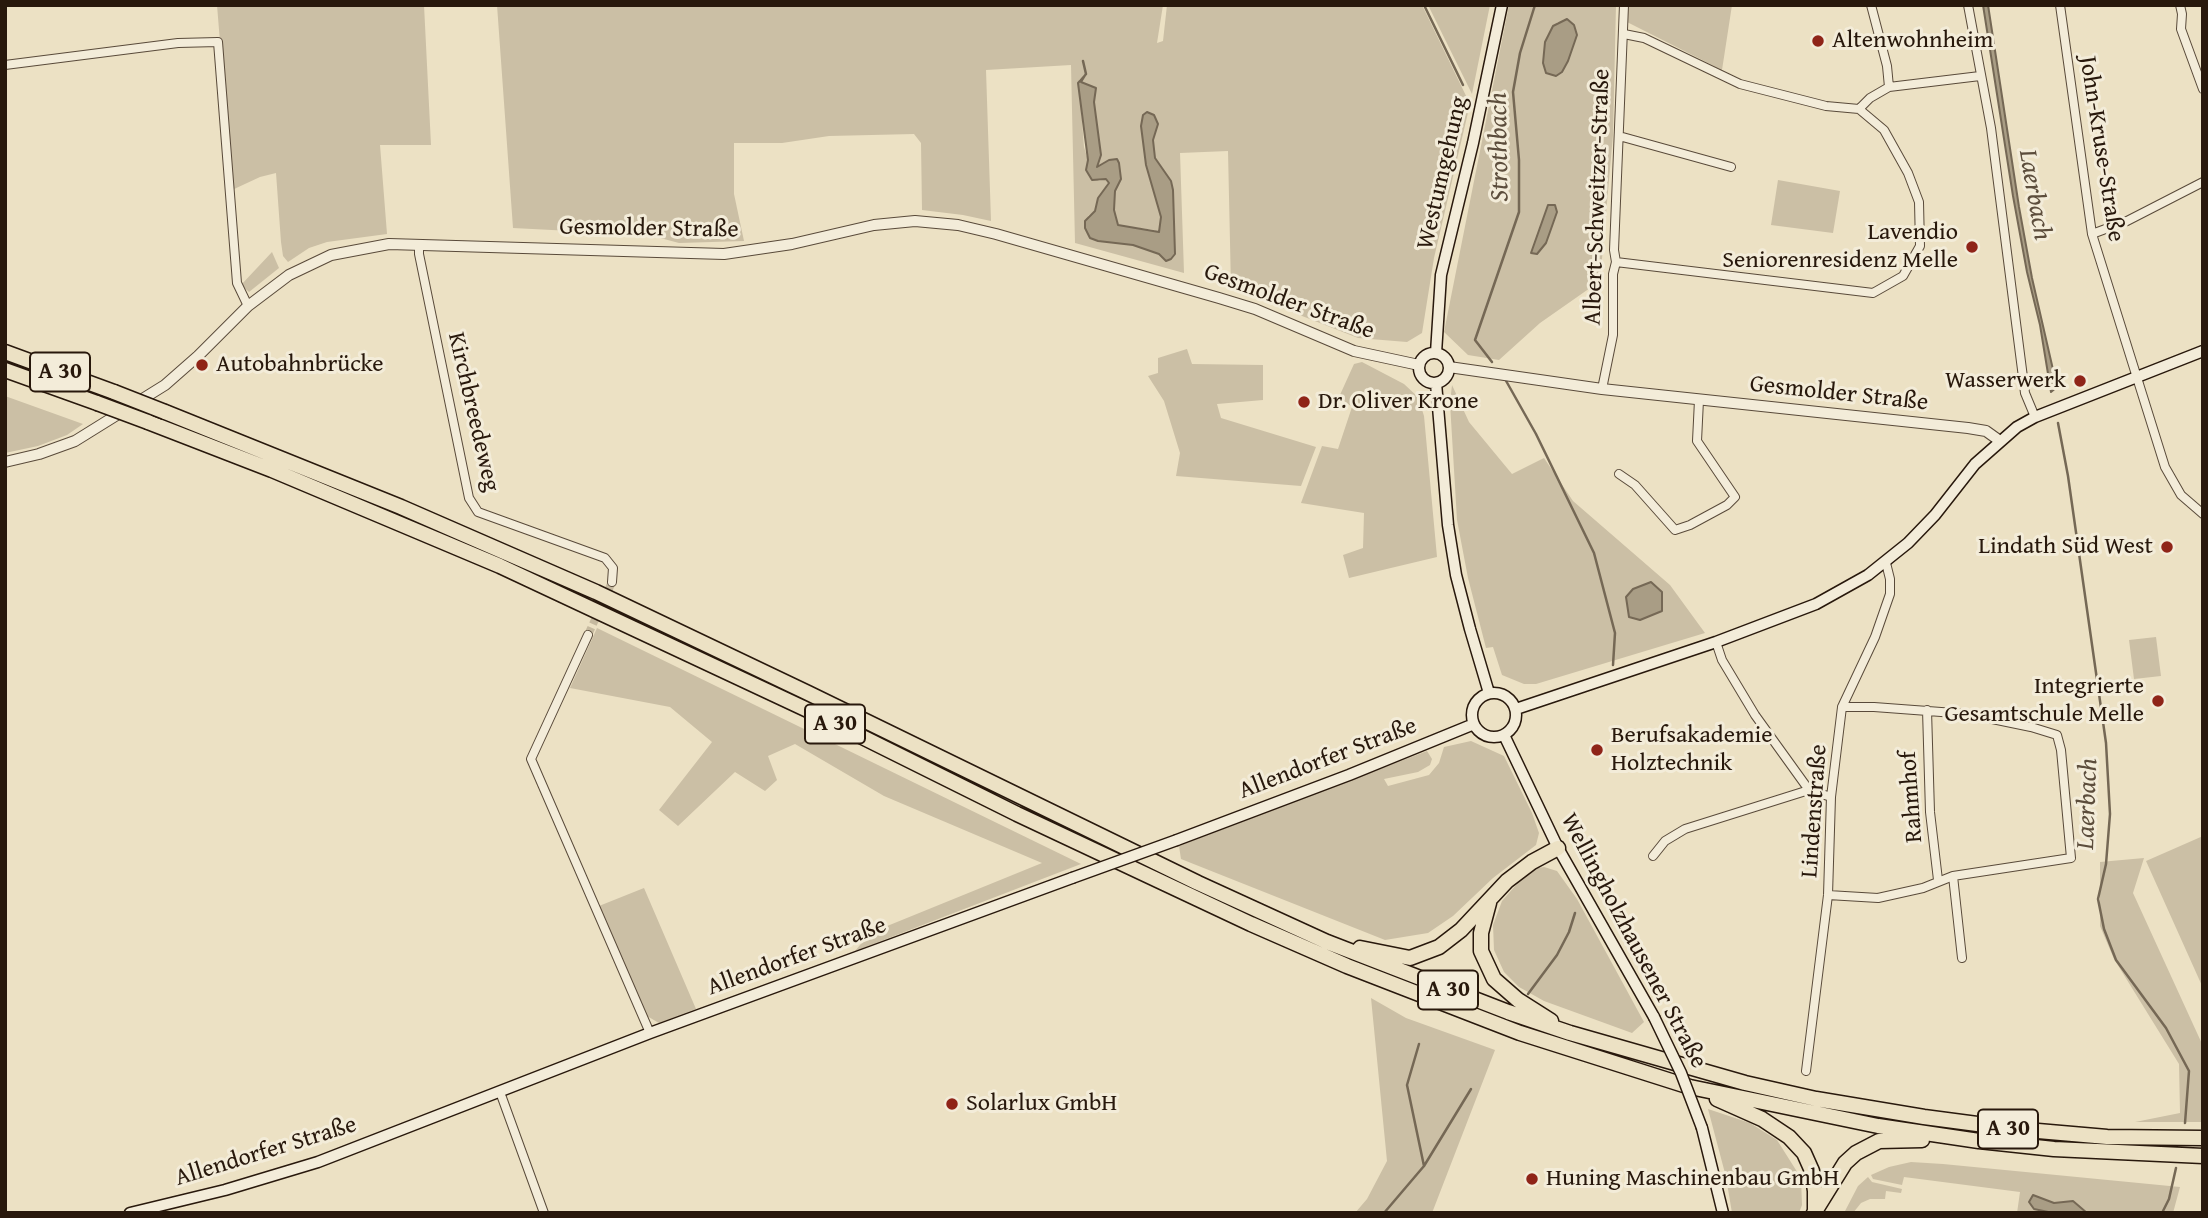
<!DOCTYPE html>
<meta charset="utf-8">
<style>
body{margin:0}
#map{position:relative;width:2208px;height:1218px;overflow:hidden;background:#ece1c4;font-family:"Gentium Book Plus",serif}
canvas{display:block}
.frame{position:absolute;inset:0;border:7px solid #28180c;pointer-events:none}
</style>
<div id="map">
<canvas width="2208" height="1218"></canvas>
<div class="frame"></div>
</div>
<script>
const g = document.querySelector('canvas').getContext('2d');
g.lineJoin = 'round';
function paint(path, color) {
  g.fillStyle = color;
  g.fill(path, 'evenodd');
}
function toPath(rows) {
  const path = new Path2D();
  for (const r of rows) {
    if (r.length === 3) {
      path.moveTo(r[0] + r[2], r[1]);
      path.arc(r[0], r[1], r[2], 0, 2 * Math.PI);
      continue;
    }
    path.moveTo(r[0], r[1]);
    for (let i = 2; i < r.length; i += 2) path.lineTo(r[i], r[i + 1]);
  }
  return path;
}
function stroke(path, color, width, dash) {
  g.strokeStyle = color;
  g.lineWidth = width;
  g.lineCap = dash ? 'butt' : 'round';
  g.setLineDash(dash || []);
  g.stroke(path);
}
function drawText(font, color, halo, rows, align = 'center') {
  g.font = font + ' "Gentium Book Plus",serif';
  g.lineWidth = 6;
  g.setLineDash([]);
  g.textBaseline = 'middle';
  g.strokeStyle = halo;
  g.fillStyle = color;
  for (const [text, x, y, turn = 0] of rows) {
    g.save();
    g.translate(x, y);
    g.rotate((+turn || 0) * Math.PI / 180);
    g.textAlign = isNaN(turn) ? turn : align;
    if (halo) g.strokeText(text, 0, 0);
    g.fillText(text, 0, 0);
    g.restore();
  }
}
paint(toPath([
 [217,5,424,5,431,145,380,145,387,234,327,242,309,248,288,262,283,256,281,242,276,173,260,177,232,190],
 [497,5,1163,5,1157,43,1163,41,1167,5,1422,5,1470,104,1434,258,1422,333,1407,342,1358,338,1231,288,1228,151,1180,153,1184,273,1075,243,1071,65,986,70,991,221,963,215,922,210,921,143,914,134,829,136,782,143,734,143,734,194,744,241,679,243,649,235,513,228],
 [1084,75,1086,75,1081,82,1096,89,1094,102,1101,155,1097,168,1103,163,1121,179,1115,191,1114,210,1118,225,1154,230,1159,233,1161,217,1146,165,1141,126,1143,115,1147,112,1155,129,1153,141,1155,158,1171,181,1175,254,1159,254,1133,245,1098,241,1088,216,1095,211,1098,198,1109,183,1106,179,1099,181,1086,170,1088,160,1084,147,1079,80],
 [1428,5,1490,5,1472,94],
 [1509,5,1616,5,1613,135,1600,281,1540,323,1499,360,1468,355,1444,332],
 [1558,22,1577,35,1562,72,1543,63,1545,42,1553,26],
 [1557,212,1551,229,1546,243,1538,235,1545,213],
 [1629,5,1732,5,1722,70,1627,22],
 [1778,180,1840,191,1833,233,1771,225],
 [272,252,279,268,249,292,241,285],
 [1187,349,1192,364,1263,365,1263,400,1217,404,1221,418,1316,447,1301,486,1176,476,1180,453,1164,401,1148,376,1158,373,1158,358],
 [1362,362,1404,384,1418,397,1424,416,1437,557,1349,578,1343,555,1363,548,1364,513,1301,503,1322,446,1338,449,1352,407,1339,397,1354,364],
 [1452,385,1469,422,1512,474,1544,458,1573,501,1670,585,1705,633,1536,684,1524,684,1502,675,1493,647,1486,648,1468,578,1457,520,1450,403],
 [5,396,83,424,67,435,38,446,5,453],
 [597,628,1081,864,855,951,870,933,1042,863,884,796,795,744,768,756,777,780,765,791,735,772,678,826,659,810,712,742,670,707,570,688],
 [2156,637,2161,676,2134,679,2129,640],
 [1471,741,1504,756,1532,813,1539,833,1536,845,1493,878,1453,916,1428,933,1385,940,1181,859,1179,846,1427,751,1432,759,1430,765,1418,772,1384,779,1388,786,1429,775,1439,763,1444,747],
 [2203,836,2203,988,2146,861],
 [2144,858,2133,893,2203,1046,2203,1122,2135,1122,2180,1113,2179,1064,2114,959,2100,926,2100,862],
 [1544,867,1557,871,1577,899,1644,1022,1632,1033,1544,1001,1519,987,1504,972,1494,950,1493,925,1502,901,1523,877,1538,868],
 [644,888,696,1009,659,1023,647,1016,599,906],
 [1371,998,1406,1018,1495,1050,1432,1213,1355,1213,1367,1199,1387,1161],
 [1708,1109,1750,1123,1777,1140,1801,1178,1802,1205,1799,1213,1732,1213,1726,1177],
 [1911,1162,1943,1164,2180,1187,2173,1213,2087,1213,2073,1201,2054,1204,2039,1197,2041,1210,2053,1213,2017,1213,2020,1192,1904,1177,1902,1185,1873,1179,1871,1175,1889,1167],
 [1868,1177,1872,1182,1902,1189,1901,1193,1886,1191,1885,1199,1870,1199,1861,1203,1853,1213,1844,1213,1858,1186]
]), '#cbbfa5');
const water = toPath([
 [1983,5,1988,5,2019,207,2032,278,2057,387,2051,392,2040,325,2027,272,2013,196,1983,5],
 [1567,19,1574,25,1577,35,1568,61,1562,72,1556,76,1546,73,1543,63,1545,42,1553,26,1567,19],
 [1086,74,1081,82,1096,88,1094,102,1101,155,1097,167,1109,160,1117,159,1119,163,1121,179,1115,191,1114,210,1118,225,1159,232,1161,217,1146,165,1141,126,1143,115,1147,112,1154,115,1158,124,1153,140,1155,158,1171,181,1173,190,1175,254,1171,259,1166,261,1159,254,1133,245,1098,241,1090,238,1085,228,1085,221,1095,211,1098,198,1109,183,1106,179,1092,180,1086,170,1088,160,1078,83,1086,74],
 [1548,205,1555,205,1557,212,1551,229,1546,243,1537,254,1531,253,1548,205],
 [1651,582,1662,592,1662,611,1640,620,1629,617,1626,597,1633,589,1651,582],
 [2033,1195,2054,1203,2073,1201,2087,1213,2053,1213,2034,1209,2029,1202,2033,1195]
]);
paint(water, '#a99d85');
stroke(water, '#756855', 2);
stroke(toPath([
 [1424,5,1463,85],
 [1083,61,1086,74],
 [1492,362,1475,340,1519,212,1519,160,1513,92,1520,53,1535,5],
 [1505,379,1536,434,1594,553,1615,633,1613,665],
 [2058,423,2068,476,2106,743,2110,814,2106,864,2098,899,2104,929,2116,960,2166,1028,2189,1071,2185,1123],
 [1528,994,1557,955,1569,932,1575,913],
 [1424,1166,1471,1089],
 [1384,1213,1424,1166,1407,1085,1419,1044],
 [2162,1213,2169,1199,2176,1168]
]), '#756855', 2.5);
stroke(toPath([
 [588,635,612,582]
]), '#c5b99f', 8, [8, 4]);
const minor = toPath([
 [1871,5,1887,66,1889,87],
 [1968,5,1991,128,2025,393,2035,417],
 [2060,5,2092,234,2165,467,2181,495,2203,514],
 [2180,5,2182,14,2181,29,2203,89],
 [5,65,178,43,218,42,237,283,248,306],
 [1859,109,1870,98,1889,87,1980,76],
 [1619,136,1731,167],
 [2092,234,2127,221,2203,182],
 [419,244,419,254,469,498,478,512,605,558,613,568,612,582],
 [1616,262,1873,293,1903,276,1920,246,1919,202,1908,173,1884,130,1859,109,1826,106,1740,84,1644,38,1624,34],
 [1602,389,1613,335,1613,274,1616,262,1614,250,1624,5],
 [1619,474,1635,485,1675,530,1690,525,1727,505,1735,497,1697,441,1699,400],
 [588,635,531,759,650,1033],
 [1716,642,1722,660,1755,715,1809,790],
 [1927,710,1930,812,1938,880],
 [1653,856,1665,841,1685,829,1809,790,1831,797],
 [1953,876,1962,958],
 [1828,895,1878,898,1923,888,1953,876,2071,858,2061,750,2057,735,2031,727,1968,714,1874,707,1842,707],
 [1806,1071,1828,895,1831,797,1842,707,1875,637,1890,594,1890,579,1886,563],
 [500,1092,544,1213]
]);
const tertiary = toPath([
 [1449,367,1602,389,1968,428,1986,431,2000,441],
 [5,462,39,454,75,441,165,385,198,356,248,306,289,275,331,255,389,244,724,254,792,244,874,225,915,221,958,225,996,234,1219,298,1255,309,1354,351,1419,365]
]);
const secondary = toPath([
 [1434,368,15],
 [1436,353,1441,275,1473,143,1502,5],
 [1436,383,1448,525,1456,575,1470,629,1489,693],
 [1494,715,22],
 [1516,709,1716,642,1816,604,1868,575,1908,543,1935,515,1975,464,2017,427,2035,417,2203,351],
 [1504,735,1558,848,1654,1017],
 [1177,840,1349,775,1474,724],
 [1702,1128,1723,1213],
 [130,1213,225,1190,318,1162,650,1033,1072,878]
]);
const motorway = toPath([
 [5,352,114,392],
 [5,370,97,403],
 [165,412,401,507,596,592,808,693,1198,883,1327,942,1508,1012,1570,1033,1745,1083,1816,1099,1924,1117,2015,1129,2107,1137,2203,1138],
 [148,422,272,470,500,566,814,713,1017,814,1251,924,1347,966,1520,1033,1690,1087,1878,1126,1979,1141,2054,1149,2203,1156],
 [1489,903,1481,933,1481,951,1494,979,1518,1000,1551,1021],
 [1360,948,1410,958,1439,947,1461,930,1507,881,1532,862,1558,848],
 [1717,1099,1762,1119,1789,1137,1804,1153,1812,1171,1815,1191,1815,1209],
 [1814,1213,1845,1163,1856,1153,1879,1141,1922,1140]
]);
stroke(minor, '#594a3a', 10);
stroke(tertiary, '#594a3a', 12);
stroke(secondary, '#28180c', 13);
stroke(motorway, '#28180c', 17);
stroke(minor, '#f3ecd9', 8);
stroke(tertiary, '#f3ecd9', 10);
stroke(secondary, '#f3ecd9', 10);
stroke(motorway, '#ece1c4', 14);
const secondaryBridge = toPath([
 [1072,878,1177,840],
 [1654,1017,1681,1073,1702,1128]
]);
const motorwayBridge = toPath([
 [114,392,165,412],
 [97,403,148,422]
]);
stroke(secondaryBridge, '#28180c', 13, []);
stroke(motorwayBridge, '#28180c', 17, []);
stroke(secondaryBridge, '#f3ecd9', 10);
stroke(motorwayBridge, '#ece1c4', 14);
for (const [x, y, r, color] of [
 [1818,41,7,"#8f2418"],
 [1972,247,7,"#8f2418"],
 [202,365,7,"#8f2418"],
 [2080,381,7,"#8f2418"],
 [1304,402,7,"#8f2418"],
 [2167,547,7,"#8f2418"],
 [2158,701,7,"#8f2418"],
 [1597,750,7,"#8f2418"],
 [952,1104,7,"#8f2418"],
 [1532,1179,7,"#8f2418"]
]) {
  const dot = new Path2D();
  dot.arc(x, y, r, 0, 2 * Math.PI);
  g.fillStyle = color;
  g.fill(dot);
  stroke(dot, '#f3ecd9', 2.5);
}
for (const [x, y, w] of [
 [60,372,60],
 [835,724,60],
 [1448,990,60],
 [2008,1129,60]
]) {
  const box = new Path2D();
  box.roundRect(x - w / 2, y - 19.5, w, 39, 5);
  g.fillStyle = '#f3ecd9';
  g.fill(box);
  stroke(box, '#28180c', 2);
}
drawText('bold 23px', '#28180c', null, [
 ["A 30",60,372],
 ["A 30",835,724],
 ["A 30",1448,990],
 ["A 30",2008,1129]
]);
drawText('24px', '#28180c', '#f3ecd9', [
 ["Altenwohnheim",1832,41],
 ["Lavendio",1958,233,"right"],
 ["Seniorenresidenz Melle",1958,261,"right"],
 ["Autobahnbrücke",216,365],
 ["Wasserwerk",2066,381,"right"],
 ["Dr. Oliver Krone",1318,402],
 ["Lindath Süd West",2153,547,"right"],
 ["Integrierte",2144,687,"right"],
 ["Gesamtschule Melle",2144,715,"right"],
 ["Berufsakademie",1611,736],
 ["Holztechnik",1611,764],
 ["Solarlux GmbH",966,1104],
 ["Huning Maschinenbau GmbH",1546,1179]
], 'left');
drawText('24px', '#28180c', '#f3ecd9', [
 ["John-Kruse-Straße",2101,149,81],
 ["Westumgehung",1443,173,-77],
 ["Albert-Schweitzer-Straße",1598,197,-88],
 ["Gesmolder Straße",649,229,1],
 ["Gesmolder Straße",1289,302,20],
 ["Gesmolder Straße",1839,394,6],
 ["Kirchbreedeweg",473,412,77],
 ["Allendorfer Straße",1328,759,-21],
 ["Rahmhof",1912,797,-94],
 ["Lindenstraße",1815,811,-86],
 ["Wellingholzhausener Straße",1633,941,62],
 ["Allendorfer Straße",797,957,-20],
 ["Allendorfer Straße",266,1152,-17]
]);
drawText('italic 26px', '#5c4d3c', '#f3ecd9', [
 ["Strothbach",1500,147,-91],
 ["Laerbach",2034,195,80],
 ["Laerbach",2088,804,-88]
]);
</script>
